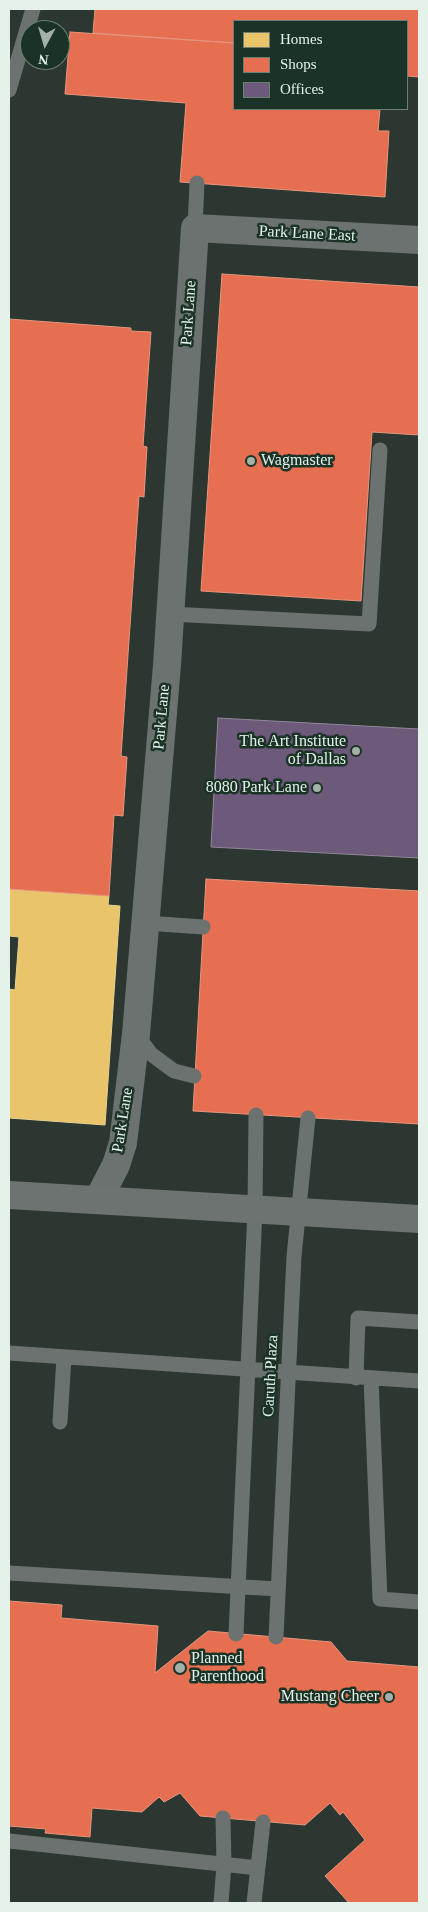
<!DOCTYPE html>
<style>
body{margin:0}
#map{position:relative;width:428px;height:1912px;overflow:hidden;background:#2b3730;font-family:Georgia,serif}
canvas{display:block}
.frame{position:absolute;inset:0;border:10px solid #e4f2e9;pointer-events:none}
.legend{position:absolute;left:233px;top:20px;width:175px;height:90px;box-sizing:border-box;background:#1b3326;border:1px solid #6b7f74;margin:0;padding:6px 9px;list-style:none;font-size:15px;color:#e4f2e9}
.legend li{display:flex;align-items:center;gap:10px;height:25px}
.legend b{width:25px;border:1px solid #6b7f74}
.north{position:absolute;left:20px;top:20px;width:50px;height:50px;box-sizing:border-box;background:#1b3326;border:1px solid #6b7f74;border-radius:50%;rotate:186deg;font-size:14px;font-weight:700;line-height:20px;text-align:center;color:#e4f2e9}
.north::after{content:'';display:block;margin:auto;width:18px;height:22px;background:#a3b1a8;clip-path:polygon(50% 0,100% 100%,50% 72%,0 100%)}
</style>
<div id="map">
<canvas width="428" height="1912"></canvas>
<div class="frame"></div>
<ul class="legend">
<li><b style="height:14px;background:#e9c46a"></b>Homes</li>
<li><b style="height:14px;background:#e76f51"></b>Shops</li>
<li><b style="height:14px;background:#6d597a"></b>Offices</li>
</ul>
<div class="north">N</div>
</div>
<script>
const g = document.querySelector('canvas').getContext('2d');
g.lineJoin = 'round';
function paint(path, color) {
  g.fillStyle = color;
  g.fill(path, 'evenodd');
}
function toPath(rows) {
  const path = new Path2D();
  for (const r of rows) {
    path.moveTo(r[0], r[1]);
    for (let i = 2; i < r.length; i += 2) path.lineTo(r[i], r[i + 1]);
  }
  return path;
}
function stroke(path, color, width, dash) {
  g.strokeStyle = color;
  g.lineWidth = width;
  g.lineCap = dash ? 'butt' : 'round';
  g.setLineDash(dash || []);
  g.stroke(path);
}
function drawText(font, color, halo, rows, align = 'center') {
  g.font = font + ' Georgia,serif';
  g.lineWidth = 5;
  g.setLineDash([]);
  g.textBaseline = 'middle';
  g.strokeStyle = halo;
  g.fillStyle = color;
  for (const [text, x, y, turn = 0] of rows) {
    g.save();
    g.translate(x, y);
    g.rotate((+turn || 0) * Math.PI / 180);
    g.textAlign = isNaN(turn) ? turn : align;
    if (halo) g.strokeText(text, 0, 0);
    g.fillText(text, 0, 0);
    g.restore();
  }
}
const homes = toPath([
 [9,889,109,896,108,905,120,906,105,1125,9,1118,9,989,15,990,19,937,9,936,9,889]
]);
paint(homes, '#e9c46a');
stroke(homes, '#e8d290', 1);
const shops = toPath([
 [95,9,419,9,419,77,407,76,407,21,234,21,234,43,93,33,95,9],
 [70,32,234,43,234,109,380,109,378,131,389,131,385,197,180,182,186,103,65,94,70,32],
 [222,274,419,287,419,435,372,432,361,601,201,591,222,274],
 [9,319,131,328,131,331,151,332,143,446,147,447,144,497,139,496,121,756,127,757,123,816,114,815,109,896,9,889,9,319],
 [206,879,419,891,419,1124,193,1111,206,879],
 [9,1601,62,1605,61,1618,158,1626,155,1673,208,1631,331,1642,347,1661,419,1667,419,1903,349,1903,325,1876,365,1840,343,1812,340,1815,330,1803,305,1825,200,1816,180,1793,164,1802,159,1797,142,1812,92,1808,90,1837,45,1833,46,1829,9,1826,9,1601]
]);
paint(shops, '#e76f51');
stroke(shops, '#e6967f', 1);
const offices = toPath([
 [218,718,419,729,419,858,211,847,218,718]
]);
paint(offices, '#6d597a');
stroke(offices, '#91879b', 1);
stroke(toPath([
 [9,90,33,9],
 [195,228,197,183],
 [170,614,369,624,380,450],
 [146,923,203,927],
 [136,1034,151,1054,174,1071,194,1076],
 [9,1353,419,1381],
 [356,1378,358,1318,419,1322],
 [371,1379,380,1599,419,1602],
 [60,1422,64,1357],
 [9,1573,278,1589],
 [236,1634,255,1210,256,1115],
 [276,1637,294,1256,308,1118],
 [9,1841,258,1868],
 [221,1903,224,1865,223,1818],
 [254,1903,263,1822]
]), '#6c726f', 15);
stroke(toPath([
 [98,1200,116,1165,123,1143,136,1034,167,665,195,228,419,240]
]), '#6c726f', 28);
stroke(toPath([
 [9,1195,419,1219]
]), '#6d7371', 28);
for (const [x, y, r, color] of [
 [251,461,5,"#a3b1a8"],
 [356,751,5,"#a3b1a8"],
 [317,788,5,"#a3b1a8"],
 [180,1668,6,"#a3b1a8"],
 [389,1697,5,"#a3b1a8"]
]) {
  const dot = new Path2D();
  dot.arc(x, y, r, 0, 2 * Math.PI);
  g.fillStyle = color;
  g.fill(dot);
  stroke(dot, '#1b3326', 2);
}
drawText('16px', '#e4f2e9', '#1b3326', [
 ["Park Lane East",307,234,3],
 ["Park Lane",189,313,-86],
 ["Park Lane",162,717,-85],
 ["Park Lane",123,1120,-81],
 ["Caruth Plaza",271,1376,-87]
]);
drawText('16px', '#e4f2e9', '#1b3326', [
 ["Wagmaster",261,461,"left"],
 ["The Art Institute",346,742],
 ["of Dallas",346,760],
 ["8080 Park Lane",307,788],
 ["Planned",191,1659,"left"],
 ["Parenthood",191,1677,"left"],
 ["Mustang Cheer",379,1697]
], 'right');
</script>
